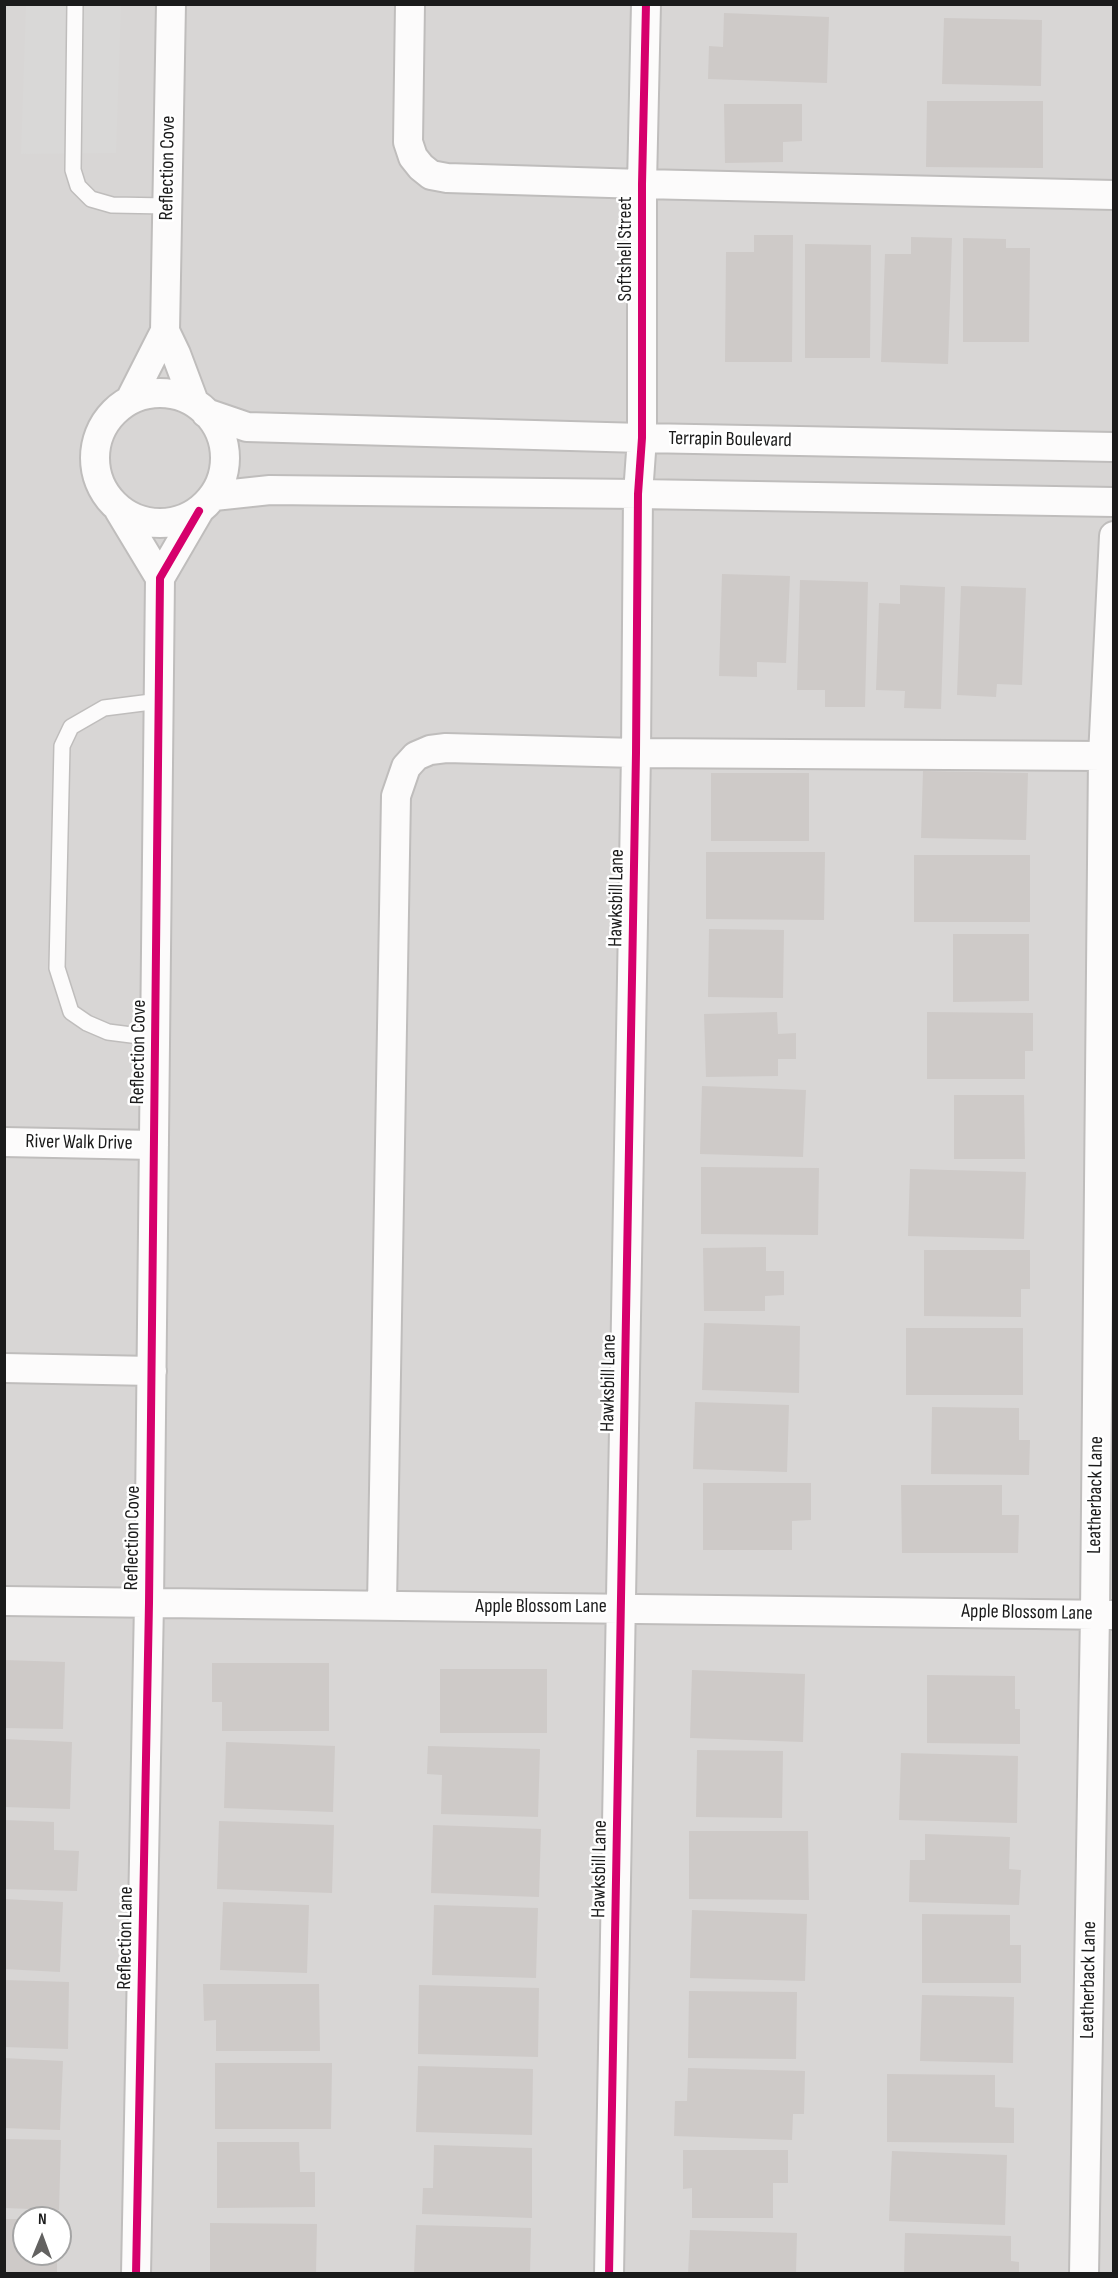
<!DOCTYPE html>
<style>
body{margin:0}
#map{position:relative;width:1118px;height:2278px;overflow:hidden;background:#e9e6e3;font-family:"Sofia Sans Condensed",sans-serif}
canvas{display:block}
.frame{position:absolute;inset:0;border:6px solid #1b1b1b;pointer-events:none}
.north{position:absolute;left:12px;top:2206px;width:60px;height:60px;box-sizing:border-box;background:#fff;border:2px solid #a4a4a4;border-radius:50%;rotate:1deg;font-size:16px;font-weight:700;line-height:24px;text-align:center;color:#1b1b1b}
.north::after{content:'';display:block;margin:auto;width:21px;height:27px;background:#636261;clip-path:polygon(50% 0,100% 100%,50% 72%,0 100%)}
</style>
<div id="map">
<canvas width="1118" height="2278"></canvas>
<div class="frame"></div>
<div class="north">N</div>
</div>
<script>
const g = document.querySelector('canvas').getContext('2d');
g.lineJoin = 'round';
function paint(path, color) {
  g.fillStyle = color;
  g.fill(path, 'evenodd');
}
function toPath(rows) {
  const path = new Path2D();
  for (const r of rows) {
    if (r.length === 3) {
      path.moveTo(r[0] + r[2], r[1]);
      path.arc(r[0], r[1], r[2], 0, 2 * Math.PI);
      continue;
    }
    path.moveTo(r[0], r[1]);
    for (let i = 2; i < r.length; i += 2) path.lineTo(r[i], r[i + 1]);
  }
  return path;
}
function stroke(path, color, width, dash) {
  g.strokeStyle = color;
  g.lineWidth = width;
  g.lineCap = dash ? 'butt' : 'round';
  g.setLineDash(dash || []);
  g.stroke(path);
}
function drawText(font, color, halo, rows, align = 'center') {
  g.font = font + ' "Sofia Sans Condensed",sans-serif';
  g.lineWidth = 5;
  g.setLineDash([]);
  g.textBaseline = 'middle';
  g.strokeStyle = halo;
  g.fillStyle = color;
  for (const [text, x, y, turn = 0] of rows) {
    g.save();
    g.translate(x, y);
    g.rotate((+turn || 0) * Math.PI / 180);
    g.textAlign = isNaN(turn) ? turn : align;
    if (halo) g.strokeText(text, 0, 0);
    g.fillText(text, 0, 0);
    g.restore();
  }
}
paint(toPath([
 [5,5,1113,5,1113,2273,5,2274],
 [24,2218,60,2218,60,2254,24,2254]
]), '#d8d6d5');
paint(toPath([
 [26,5,121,5,116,153,21,154]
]), '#d9d8d7');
paint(toPath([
 [724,13,829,17,827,83,708,79,709,46,723,47],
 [944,18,1042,20,1041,86,942,84],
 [927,101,1043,101,1043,168,926,167],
 [724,104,802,104,802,141,783,142,783,162,725,163],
 [754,235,793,235,792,362,725,362,726,252,754,252],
 [911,237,952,238,948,364,881,362,885,254,911,254],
 [963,238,1006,239,1006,248,1030,248,1029,342,963,342],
 [805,244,871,245,870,358,805,358],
 [722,574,790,576,786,663,757,662,757,677,719,676],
 [800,580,868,582,865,707,825,707,825,690,797,690],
 [900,585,945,587,941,709,904,708,905,691,876,690,879,603,900,604],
 [961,586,1026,588,1022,685,997,684,996,697,957,695],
 [923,771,1028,773,1026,840,921,838],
 [711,773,809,773,809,841,711,841],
 [706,852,825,852,824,920,706,919],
 [914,855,1030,855,1030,922,914,922],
 [709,929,784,930,783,998,708,997],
 [953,934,1029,934,1029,1001,953,1002],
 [777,1012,778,1034,796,1033,796,1059,778,1059,778,1076,706,1077,704,1014],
 [927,1012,1033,1013,1033,1051,1025,1051,1025,1079,927,1079],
 [702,1086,806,1090,803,1157,700,1154],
 [954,1095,1024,1095,1025,1159,954,1159],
 [701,1167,819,1168,818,1235,701,1234],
 [910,1169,1026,1172,1024,1239,908,1236],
 [766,1247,766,1271,784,1271,784,1295,765,1296,765,1311,704,1311,703,1248],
 [924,1250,1030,1250,1030,1289,1021,1289,1021,1317,924,1316],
 [704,1323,800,1326,799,1393,702,1390],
 [906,1328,1023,1328,1023,1395,906,1395],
 [695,1402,789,1405,787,1472,693,1469],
 [932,1407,1019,1408,1019,1440,1030,1440,1029,1475,931,1474],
 [703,1483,811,1483,811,1520,792,1521,792,1550,703,1550],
 [901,1485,1002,1485,1002,1515,1019,1515,1018,1553,902,1553],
 [4,1660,65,1662,63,1729,4,1728],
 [212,1663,329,1663,329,1731,222,1731,222,1702,212,1702],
 [440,1669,547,1669,547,1733,440,1733],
 [692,1670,805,1674,803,1742,690,1738],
 [927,1675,1015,1676,1015,1709,1020,1709,1020,1744,927,1743],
 [4,1739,72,1742,70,1809,4,1807],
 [226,1742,335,1746,333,1812,224,1808],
 [428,1746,540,1749,538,1817,441,1814,442,1775,427,1774],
 [697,1750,783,1751,782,1818,696,1817],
 [901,1753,1018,1756,1017,1823,899,1820],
 [4,1820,54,1822,54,1850,79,1851,77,1891,4,1889],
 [219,1821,334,1825,332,1893,217,1889],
 [433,1825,541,1829,539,1897,431,1893],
 [689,1831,808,1831,809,1900,689,1899],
 [925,1834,1010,1837,1009,1869,1021,1870,1019,1905,909,1902,910,1860,925,1860],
 [4,1899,63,1902,60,1972,4,1969],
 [223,1902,309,1905,307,1973,220,1970],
 [434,1905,538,1908,536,1978,432,1975],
 [692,1910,807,1914,805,1981,690,1978],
 [922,1914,1010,1915,1010,1945,1021,1945,1021,1983,922,1983],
 [4,1980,69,1982,68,2049,4,2047],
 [203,1984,319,1984,320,2051,216,2051,216,2020,204,2021],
 [419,1985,539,1988,538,2057,418,2054],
 [689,1991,797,1992,796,2059,688,2058],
 [922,1995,1014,1997,1013,2063,920,2061],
 [4,2058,63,2061,60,2130,4,2128],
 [215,2063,332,2063,331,2129,215,2129],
 [418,2066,533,2069,532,2135,416,2132],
 [688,2068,805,2071,804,2114,793,2114,792,2140,674,2136,675,2101,687,2101],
 [887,2074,995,2075,995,2107,1014,2108,1014,2143,887,2142],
 [4,2139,61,2140,59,2210,4,2208],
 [217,2142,299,2142,300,2172,315,2172,315,2207,217,2208],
 [434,2145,532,2148,532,2218,422,2214,423,2188,433,2188],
 [683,2150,788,2150,788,2183,773,2183,773,2218,692,2218,692,2188,683,2189],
 [892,2151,1007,2155,1005,2225,889,2221],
 [4,2219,24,2219,24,2254,57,2254,57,2274,4,2274],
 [210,2223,317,2224,316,2274,210,2274],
 [416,2225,531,2228,530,2274,414,2274],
 [690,2230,797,2233,796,2274,688,2274],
 [905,2233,1011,2236,1011,2261,1019,2262,1019,2274,904,2274]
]), '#cecac8');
const service = toPath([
 [75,4,73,170,78,186,91,199,112,205,167,206],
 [155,1038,108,1032,87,1023,71,1012,57,968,62,746,71,727,104,708,159,701]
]);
const minor = toPath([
 [410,4,408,142,413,157,421,167,431,175,447,178,642,184,1114,195],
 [165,331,176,354,194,402],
 [160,458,65],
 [130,400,165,331,171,4],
 [206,413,247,427,642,438,1114,447],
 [214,496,270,490,638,494,1114,502],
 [119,510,160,578],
 [4,1142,154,1145],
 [4,1368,152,1371],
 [4,1601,1114,1615],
 [382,1605,396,796,406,767,416,756,430,750,446,748,636,753,1103,756],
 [136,2274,149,1603,160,578,199,511],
 [609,2274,636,753,638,494,642,438,642,184,646,4],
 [1084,2274,1095,1614,1103,756,1114,536]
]);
stroke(service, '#bfbdbc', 18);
stroke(minor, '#bfbdbc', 32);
stroke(service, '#fcfbfb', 15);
stroke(minor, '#fcfbfb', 28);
stroke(toPath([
 [136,2274,149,1603,160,578,199,511],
 [609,2274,636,753,638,494,642,438,642,184,646,4]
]), '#d6006c', 8);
drawText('20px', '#1b1b1b', '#fff', [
 ["Reflection Cove",168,168,-89],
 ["Softshell Street",626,249,-90],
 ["Terrapin Boulevard",730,440,1],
 ["Hawksbill Lane",617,898,-89],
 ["Reflection Cove",139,1052,-89],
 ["River Walk Drive",79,1143,1],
 ["Hawksbill Lane",609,1383,-89],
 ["Leatherback Lane",1096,1495,-89],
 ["Reflection Cove",133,1538,-89],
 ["Apple Blossom Lane",541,1607],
 ["Apple Blossom Lane",1027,1613,1],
 ["Hawksbill Lane",600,1869,-89],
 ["Reflection Lane",126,1938,-89],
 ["Leatherback Lane",1089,1980,-89]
]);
</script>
